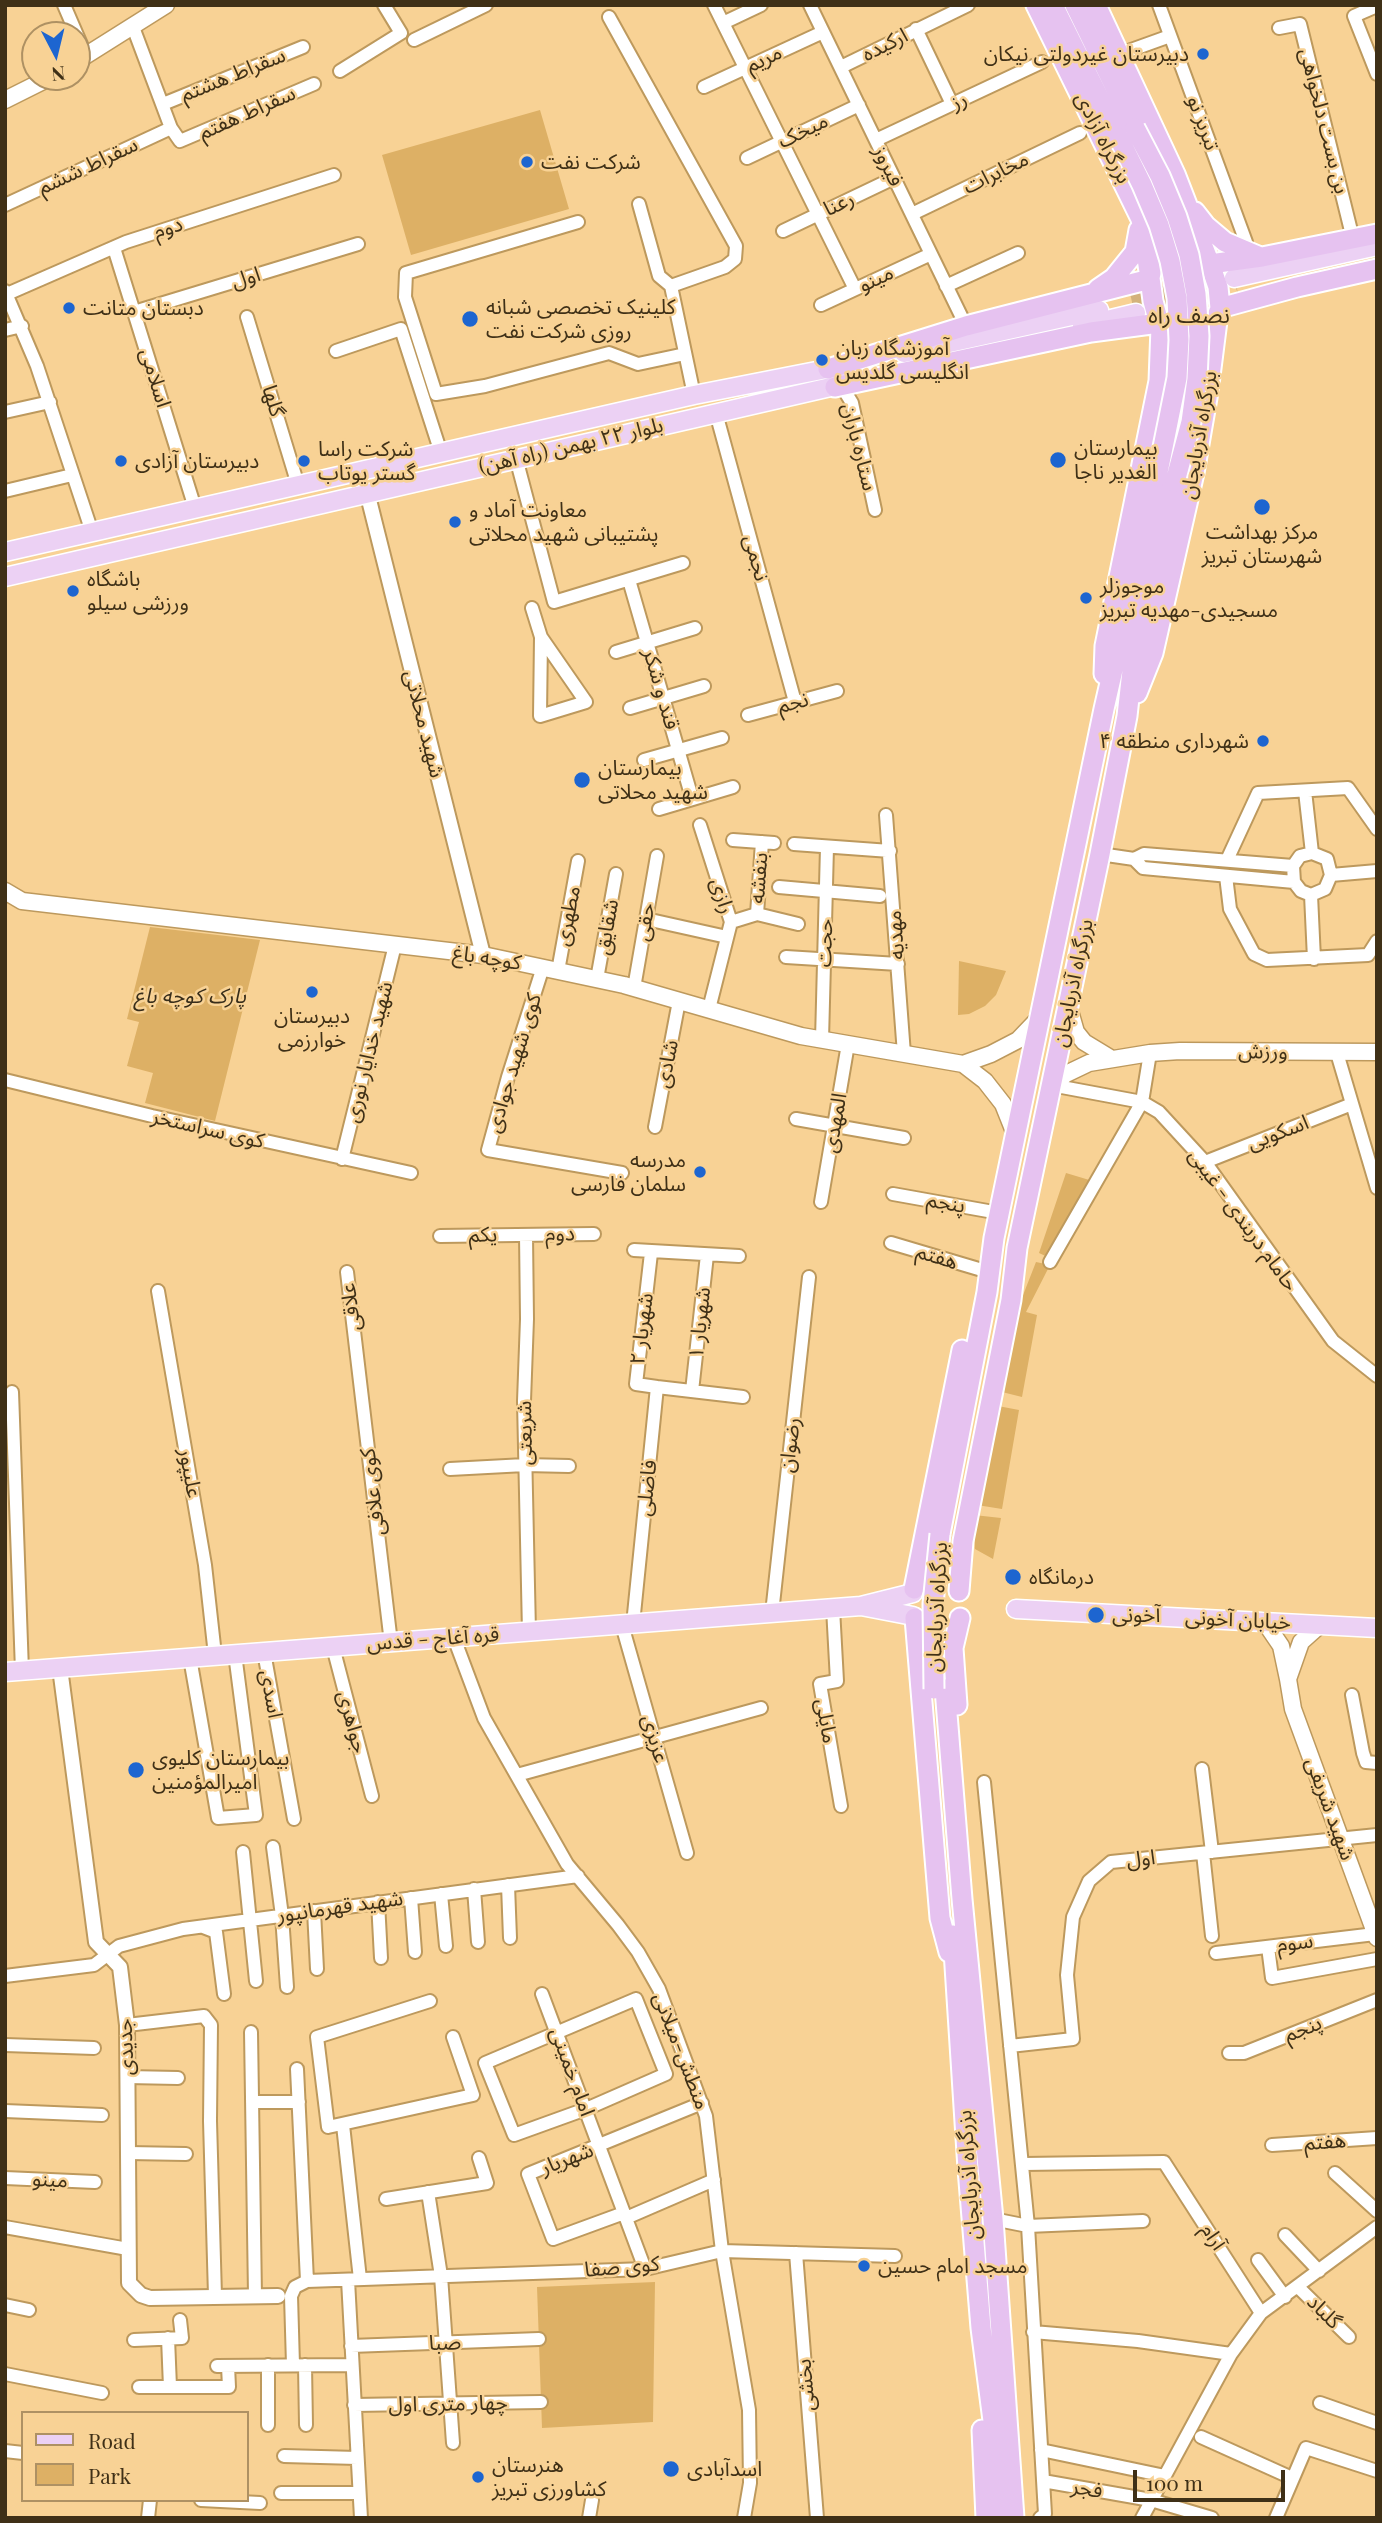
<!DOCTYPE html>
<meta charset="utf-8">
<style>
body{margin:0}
#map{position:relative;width:1382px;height:2523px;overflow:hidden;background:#f8d295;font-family:"Playfair Display",serif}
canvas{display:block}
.frame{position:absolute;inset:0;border:7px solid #3f3017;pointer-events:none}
.legend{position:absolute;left:21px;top:2411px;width:228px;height:91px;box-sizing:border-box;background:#f8d295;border:2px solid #ae9163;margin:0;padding:9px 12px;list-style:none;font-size:21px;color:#3f3017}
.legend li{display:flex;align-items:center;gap:14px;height:35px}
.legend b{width:35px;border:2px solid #ae9163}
.north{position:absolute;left:21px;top:21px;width:70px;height:70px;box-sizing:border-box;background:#f8d295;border:2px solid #ae9163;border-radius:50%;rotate:173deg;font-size:19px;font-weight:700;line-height:28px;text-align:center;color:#3f3017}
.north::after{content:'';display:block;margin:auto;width:24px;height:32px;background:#1d65d0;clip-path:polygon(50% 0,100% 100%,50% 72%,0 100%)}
.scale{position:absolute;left:1133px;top:2470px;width:152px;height:32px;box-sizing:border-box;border:4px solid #3f3017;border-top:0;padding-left:9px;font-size:21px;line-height:24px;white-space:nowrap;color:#3f3017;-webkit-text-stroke:5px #f8d295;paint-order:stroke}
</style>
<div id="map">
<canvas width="1382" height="2523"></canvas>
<div class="frame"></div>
<ul class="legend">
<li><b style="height:9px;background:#ecd1f4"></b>Road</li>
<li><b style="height:19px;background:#ddb065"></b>Park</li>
</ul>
<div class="north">N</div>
<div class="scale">100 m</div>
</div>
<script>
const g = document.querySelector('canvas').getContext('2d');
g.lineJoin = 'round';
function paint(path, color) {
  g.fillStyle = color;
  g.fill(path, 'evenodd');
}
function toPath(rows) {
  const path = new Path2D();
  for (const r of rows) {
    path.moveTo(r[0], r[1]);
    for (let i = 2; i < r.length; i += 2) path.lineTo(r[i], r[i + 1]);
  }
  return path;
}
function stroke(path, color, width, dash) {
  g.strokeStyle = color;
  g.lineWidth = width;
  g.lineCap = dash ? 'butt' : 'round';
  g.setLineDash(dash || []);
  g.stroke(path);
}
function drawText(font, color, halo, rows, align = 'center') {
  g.font = font + ' "Playfair Display","Noto Sans Arabic",serif';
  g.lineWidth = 5;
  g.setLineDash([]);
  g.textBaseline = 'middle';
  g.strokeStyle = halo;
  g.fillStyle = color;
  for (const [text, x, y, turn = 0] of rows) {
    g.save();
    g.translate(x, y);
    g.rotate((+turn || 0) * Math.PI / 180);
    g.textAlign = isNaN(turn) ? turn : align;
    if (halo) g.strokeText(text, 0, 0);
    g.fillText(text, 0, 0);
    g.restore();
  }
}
paint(toPath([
 [540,110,569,209,411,255,382,155],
 [150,927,260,940,215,1121,145,1103,153,1073,127,1066,139,1022,127,1019],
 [959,961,1006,971,996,995,985,1006,969,1014,958,1015],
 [1066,1173,1096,1182,1052,1259,1039,1253],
 [1036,1262,1050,1265,1026,1312,1037,1315,1022,1397,998,1391,1018,1308],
 [998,1406,1019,1410,1002,1509,977,1505],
 [974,1515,1001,1518,993,1559,975,1549],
 [655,2282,653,2422,542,2428,537,2287]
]), '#ddb065');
stroke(toPath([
 [1132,302,1190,289],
 [1184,302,1237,289]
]), '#d3b27c', 18, [18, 9]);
const minor = toPath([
 [64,5,86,56],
 [714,5,855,289],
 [810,5,966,326],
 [1159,5,1246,242],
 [1377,6,1354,16,1377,74],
 [609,17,736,246,735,259,725,267,671,286],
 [723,23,761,5],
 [133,27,171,128,180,141,314,84],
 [1279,28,1300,24,1353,239],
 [916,29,952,104],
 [414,40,486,5],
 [1120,54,1170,36],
 [841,67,968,5],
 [340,71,401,33,384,5],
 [704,87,823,32],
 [163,104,303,47],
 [876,140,1042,62],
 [747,158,859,105],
 [639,204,659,276,671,286,694,395],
 [5,205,171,128],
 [912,214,1080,133],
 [578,222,406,273,405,297,436,394,485,386,609,353,638,364,685,354],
 [783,231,894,178],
 [114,248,195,508],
 [946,286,1018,253],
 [5,291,37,366,92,532],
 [7,294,126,242,334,175],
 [821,305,931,254],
 [134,312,358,244],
 [247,317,298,485],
 [5,330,22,326],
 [336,351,401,329,441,453],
 [841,385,852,403,875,510],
 [5,412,50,402],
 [716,413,795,702],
 [516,458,554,602,683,563],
 [5,491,72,475],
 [629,580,692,798],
 [532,608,541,637,540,716,586,702,541,637],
 [616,652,695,628],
 [630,708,704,686],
 [748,715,837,691],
 [644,760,722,738],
 [1305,791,1312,853],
 [659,809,733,787],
 [886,815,904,1054],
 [700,825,731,922,709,1009],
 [733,840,774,843],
 [794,844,890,851],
 [1312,853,1327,859,1331,875,1325,889,1311,895,1301,891,1294,882,1293,866,1300,856,1312,853],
 [1100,854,1134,859,1144,854,1293,866],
 [1134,859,1143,868,1294,882],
 [1227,860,1258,793,1348,788,1377,829],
 [1331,875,1377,871],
 [1226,876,1230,909,1254,954,1267,960,1368,955,1377,941],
 [779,887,880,896],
 [1311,895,1314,959],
 [757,914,762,842],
 [646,919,727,937],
 [731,922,757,914,798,924],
 [786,957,898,964],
 [543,967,508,1077,488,1150,622,1173],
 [558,971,578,861],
 [597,979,616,874],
 [634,988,657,856],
 [822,1040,827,847],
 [1337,1053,1377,1188],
 [5,1080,152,1116,411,1173],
 [1051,1085,1142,1102,1159,1112,1205,1162,1333,1341,1377,1376],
 [796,1119,904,1138],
 [655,1127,679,1001],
 [342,1159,395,945],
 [1205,1162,1352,1104],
 [893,1194,999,1213],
 [821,1202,848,1044],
 [526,1235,527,1319,524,1401,529,1632],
 [440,1236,594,1234],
 [891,1243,982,1270],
 [634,1250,739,1256],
 [651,1253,636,1384,657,1387],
 [1050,1262,1142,1102,1150,1053],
 [347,1272,391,1643],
 [158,1291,205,1565,215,1655],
 [692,1391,707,1255],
 [12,1392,22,1671],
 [450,1469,525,1465,569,1466],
 [833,1608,837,1681,820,1684,841,1806],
 [772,1613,809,1277],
 [633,1624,657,1387,743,1397],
 [622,1625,687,1853],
 [454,1638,484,1718,567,1864,618,1925,638,1952,659,1989,706,2116,722,2251,749,2410,750,2483,744,2518],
 [333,1647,372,1796],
 [264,1652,294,1819],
 [190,1658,218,1818,256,1815,235,1654],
 [1352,1695,1363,1753,1366,1762,1377,1763],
 [1202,1769,1212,1852],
 [517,1775,761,1708],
 [984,1782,1028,2226,1143,2221],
 [273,1847,282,1916,287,1987],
 [243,1852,256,1981],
 [1203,1853,1212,1936],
 [508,1885,510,1938],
 [474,1889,478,1942],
 [441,1894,446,1946],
 [411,1898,415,1952],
 [378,1902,381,1958],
 [314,1911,317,1969],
 [203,1927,216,1932,224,1994],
 [1268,1947,1272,1978,1377,1959],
 [1216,1953,1375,1934],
 [5,1976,94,1965,119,1946,183,1929,578,1876],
 [542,1994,645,2269],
 [636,1999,666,2074,586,2109,514,2135,485,2063,636,1999],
 [430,2001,317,2037,328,2127,473,2095,453,2037],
 [127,2025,204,2016,211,2025,210,2121,215,2296],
 [251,2032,255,2296],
 [5,2045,94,2048],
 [1010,2046,1073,2039,1067,1975,1073,1917,1089,1881,1111,1862,1377,1835],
 [1229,2053,1244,2053,1377,2000],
 [297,2069,307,2281],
 [127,2077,178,2078],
 [252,2102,299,2102],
 [5,2111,102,2115],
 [343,2125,360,2279],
 [1272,2145,1377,2138],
 [128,2153,186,2154],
 [1024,2164,1164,2162,1261,2313],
 [1335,2173,1377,2211],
 [5,2178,95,2182],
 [428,2192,441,2276,453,2443],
 [386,2199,487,2183,479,2158],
 [624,2213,553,2239,528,2174,702,2103],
 [626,2218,714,2180],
 [993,2219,1028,2226,1045,2514,1040,2518],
 [5,2227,128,2249],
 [1285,2235,1319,2271],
 [796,2253,817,2518],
 [1258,2260,1285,2297],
 [348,2280,361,2518],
 [1298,2287,1349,2337],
 [5,2305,29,2310],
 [1033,2332,1138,2341,1231,2354],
 [168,2338,170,2387],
 [134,2340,182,2338,180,2320],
 [351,2346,539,2339],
 [268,2365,268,2425],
 [293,2365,291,2296,295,2287,307,2281,645,2269,722,2251,895,2256],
 [305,2365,306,2425],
 [217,2366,352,2365],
 [5,2374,102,2393],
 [139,2387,229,2387,228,2366],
 [1320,2403,1377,2423],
 [354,2405,541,2402],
 [1201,2437,1292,2478],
 [1041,2450,1165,2476],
 [5,2451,23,2453],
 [284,2456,357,2458],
 [1043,2481,1151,2500,1212,2518],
 [281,2493,359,2493],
 [201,2500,260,2503],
 [148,2518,150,2500],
 [589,2518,592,2500],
 [1142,2518,1231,2354,1261,2313,1377,2227],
 [1276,2518,1306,2448,1377,2471]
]);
const tertiary = toPath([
 [367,492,483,955],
 [60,1668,96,1942,120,1967,127,2025,129,2283,141,2295,150,2298,278,2296]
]);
const secondary = toPath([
 [77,61,166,5],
 [5,100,51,77],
 [5,891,22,901,483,955,624,985,801,1036,963,1064],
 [1068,1004,1076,1032,1084,1042,1112,1059],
 [1051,1085,1066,1074,1089,1063,1150,1053,1180,1051,1377,1052],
 [1015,1134,1003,1104,985,1081,963,1064,991,1054,1018,1040,1040,1017],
 [1264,1621,1281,1646,1288,1679,1301,1642,1320,1625],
 [1288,1679,1293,1709,1377,1938]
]);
const primary = toPath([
 [1234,278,1377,246],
 [1082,326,1136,313],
 [904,353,1099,310],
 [5,552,694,395,842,366],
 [5,577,848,383],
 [1016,1609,1377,1628],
 [913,1616,861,1606,913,1593],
 [5,1672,861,1606]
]);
const trunk = toPath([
 [1036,5,1141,219,1150,278],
 [1053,5,1119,138],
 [1075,5,1135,128],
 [1096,5,1175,174,1209,262],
 [1195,212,1206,226,1225,242,1258,256],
 [1174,244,1189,244,1200,249,1210,264,1218,287,1220,308,1214,327,1206,338,1191,344,1177,342,1167,335,1159,323,1153,301,1150,278,1153,262,1161,251,1174,244],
 [1210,264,1262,257,1377,234],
 [1098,289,1114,278,1135,252,1139,230],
 [1220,308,1297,287,1377,269],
 [828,369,966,326,1150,279],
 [835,387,1091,332,1159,323],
 [1104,674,1105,646,1159,381,1161,327],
 [1137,693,1153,653,1194,473,1208,392,1218,313],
 [940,1534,987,1292,994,1238,1104,709,1157,477],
 [914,1589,962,1350],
 [959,1591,963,1541,1011,1300,1017,1248,1100,854,1127,716,1132,671,1175,482],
 [915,1618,940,1918,949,1952],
 [945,1689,962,1899,993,2219,1014,2518],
 [957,1705,953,1648,960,1618],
 [953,1935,968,2169,981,2328,996,2444,1000,2518],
 [982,2430,986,2518]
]);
stroke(minor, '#bd995d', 16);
stroke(tertiary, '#bd995d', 18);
stroke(secondary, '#bd995d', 19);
stroke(primary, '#fff', 21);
stroke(trunk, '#fff', 23);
stroke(minor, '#fff', 12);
stroke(tertiary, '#fff', 14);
stroke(secondary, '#fff', 16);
stroke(primary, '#ecd1f4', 18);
stroke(trunk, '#e6c2f0', 19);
const trunkBridge = toPath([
 [1135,128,1160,176,1177,217,1189,255,1196,294,1199,336,1197,379,1191,422,1175,482],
 [1119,138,1142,185,1159,225,1170,261,1177,298,1179,340,1177,378,1157,477],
 [934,1689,933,1604,940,1534]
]);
stroke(trunkBridge, '#fff', 23, []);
stroke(trunkBridge, '#e6c2f0', 19);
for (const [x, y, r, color] of [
 [1203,54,7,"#1d65d0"],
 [527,162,7,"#1d65d0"],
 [69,308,7,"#1d65d0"],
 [470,319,9,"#1d65d0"],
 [822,360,7,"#1d65d0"],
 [1058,460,9,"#1d65d0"],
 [121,461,7,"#1d65d0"],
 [304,461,7,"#1d65d0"],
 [1262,507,9,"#1d65d0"],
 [455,522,7,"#1d65d0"],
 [73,591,7,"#1d65d0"],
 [1086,598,7,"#1d65d0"],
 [1263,741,7,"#1d65d0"],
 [582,780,9,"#1d65d0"],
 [312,992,7,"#1d65d0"],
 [700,1172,7,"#1d65d0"],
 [1013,1577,9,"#1d65d0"],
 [1096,1615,9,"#1d65d0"],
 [136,1770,9,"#1d65d0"],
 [864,2266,7,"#1d65d0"],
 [671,2469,9,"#1d65d0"],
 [478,2477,7,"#1d65d0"]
]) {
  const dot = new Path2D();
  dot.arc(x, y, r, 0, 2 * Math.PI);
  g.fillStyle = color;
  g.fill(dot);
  stroke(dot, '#f8d295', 2.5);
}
drawText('21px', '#3f3017', '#f8d295', [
 ["ارکیده",885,45,-27],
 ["مریم",764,59,-25],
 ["سقراط هشتم",233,75,-22],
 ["رز",959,101,-25],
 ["سقراط هفتم",247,113,-24],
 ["بن بست دلخواهی",1324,121,76],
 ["تبریز نو",1203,123,70],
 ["میخک",803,131,-26],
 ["بزرگراه آزادی",1103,138,63],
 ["سقراط ششم",88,166,-25],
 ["فیروز",888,166,64],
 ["مخابرات",996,173,-26],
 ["رعنا",839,204,-25],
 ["دوم",168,228,-18],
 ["اول",246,278,-17],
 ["مینو",876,279,-25],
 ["اسلامی",155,378,73],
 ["گلها",273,401,73],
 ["بزرگراه آذربایجان",1199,435,-80],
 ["بلوار ۲۲ بهمن (راه آهن)",571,446,-13],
 ["ستاره باران",859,447,76],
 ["نجمی",756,558,75],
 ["قند و شکر",661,689,74],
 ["نجم",793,703,-15],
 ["شهید محلاتی",424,724,76],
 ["بنفشه",759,878,-86],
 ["رازی",722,896,73],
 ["مطهری",568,916,-79],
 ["حقی",645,922,-80],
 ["شقایق",607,927,-80],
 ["مهدیه",896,935,-94],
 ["حجت",825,943,-88],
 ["کوچه باغ",487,958,9],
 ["بزرگراه آذربایجان",1073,983,-78],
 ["شهید خدایار نوری",369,1052,-76],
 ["ورزش",1263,1052,1],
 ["کوی شهید جوادی",514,1063,-73],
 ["شادی",667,1064,-79],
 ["المهدی",835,1123,-80],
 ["کوی سراستخر",208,1129,13],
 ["اسکویی",1278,1133,-21],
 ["پنجم",946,1203,10],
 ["حامام دربندی - غیبی",1243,1220,54],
 ["دوم",560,1234,-1],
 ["یکم",483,1235,-1],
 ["هفتم",937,1257,17],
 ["علاقی",351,1307,-97],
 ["شهریار ۱",700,1323,-84],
 ["شهریار ۲",642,1329,-83],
 ["شریعتی",525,1433,-91],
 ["رضوان",790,1445,-83],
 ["علیپور",190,1473,80],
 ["فاضلی",647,1488,-84],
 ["کوی علافی",373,1492,-97],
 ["بزرگراه آذربایجان",937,1607,-87],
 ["خیابان آخونی",1238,1620,3],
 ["قره آغاج - قدس",433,1639,-4],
 ["اسدی",271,1694,80],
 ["مایلی",826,1721,80],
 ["جواهری",352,1722,75],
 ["عزیزی",655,1739,74],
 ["شهید شریفی",1330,1809,70],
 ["اول",1141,1859,-6],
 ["شهید قهرمانپور",340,1907,-8],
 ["سوم",1295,1943,-7],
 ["پنجم",1303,2029,-22],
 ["جدیدی",126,2047,-92],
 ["منطش-میلانی",681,2051,69],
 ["امام خمینی",572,2072,70],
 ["هفتم",1325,2142,-4],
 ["شهریار",567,2159,-21],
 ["بزرگراه آذربایجان",969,2175,-94],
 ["مینو",50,2180,3],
 ["آرام",1213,2237,57],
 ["کوی صفا",622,2267,-5],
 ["گلباد",1324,2312,45],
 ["صبا",445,2343,-2],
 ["بخشی",806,2385,-95],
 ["چهار متری اول",448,2404,-1],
 ["فجر",1087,2489,10]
]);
drawText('21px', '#3f3017', '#f8d295', [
 ["دبیرستان غیردولتی نیکان",1189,54,"right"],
 ["شرکت نفت",541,162],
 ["کلینیک تخصصی شبانه",486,307],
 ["روزی شرکت نفت",486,331],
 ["دبستان متانت",83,308],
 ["آموزشگاه زبان",836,348],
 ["انگلیسی گلدیس",836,372],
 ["بیمارستان",1074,448],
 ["الغدیر ناجا",1074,472],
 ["شرکت راسا",318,449],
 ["گستر یوتاب",318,473],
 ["دبیرستان آزادی",135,461],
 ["معاونت آماد و",469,510],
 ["پشتیبانی شهید محلاتی",469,534],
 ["مرکز بهداشت",1262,532,"center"],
 ["شهرستان تبریز",1262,556,"center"],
 ["باشگاه",87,579],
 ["ورزشی سیلو",87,603],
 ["موجوزلر",1100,586],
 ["مسجیدی-مهدیه تبریز",1100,610],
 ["شهرداری منطقه ۴",1249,741,"right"],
 ["بیمارستان",598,768],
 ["شهید محلاتی",598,792],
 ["دبیرستان",312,1016,"center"],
 ["خوارزمی",312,1040,"center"],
 ["مدرسه",686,1160,"right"],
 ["سلمان فارسی",686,1184,"right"],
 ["درمانگاه",1029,1577],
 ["آخونی",1112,1615],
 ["بیمارستان کلیوی",152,1758],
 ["امیرالمؤمنین",152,1782],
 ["مسجد امام حسین",878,2266],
 ["هنرستان",492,2465],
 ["کشاورزی تبریز",492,2489],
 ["اسدآبادی",687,2469]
], 'left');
drawText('italic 21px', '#382d1a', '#f8d295', [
 ["پارک کوچه باغ",190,996]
]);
drawText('23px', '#3f3017', '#f8d295', [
 ["نصف راه",1189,316]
]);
</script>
